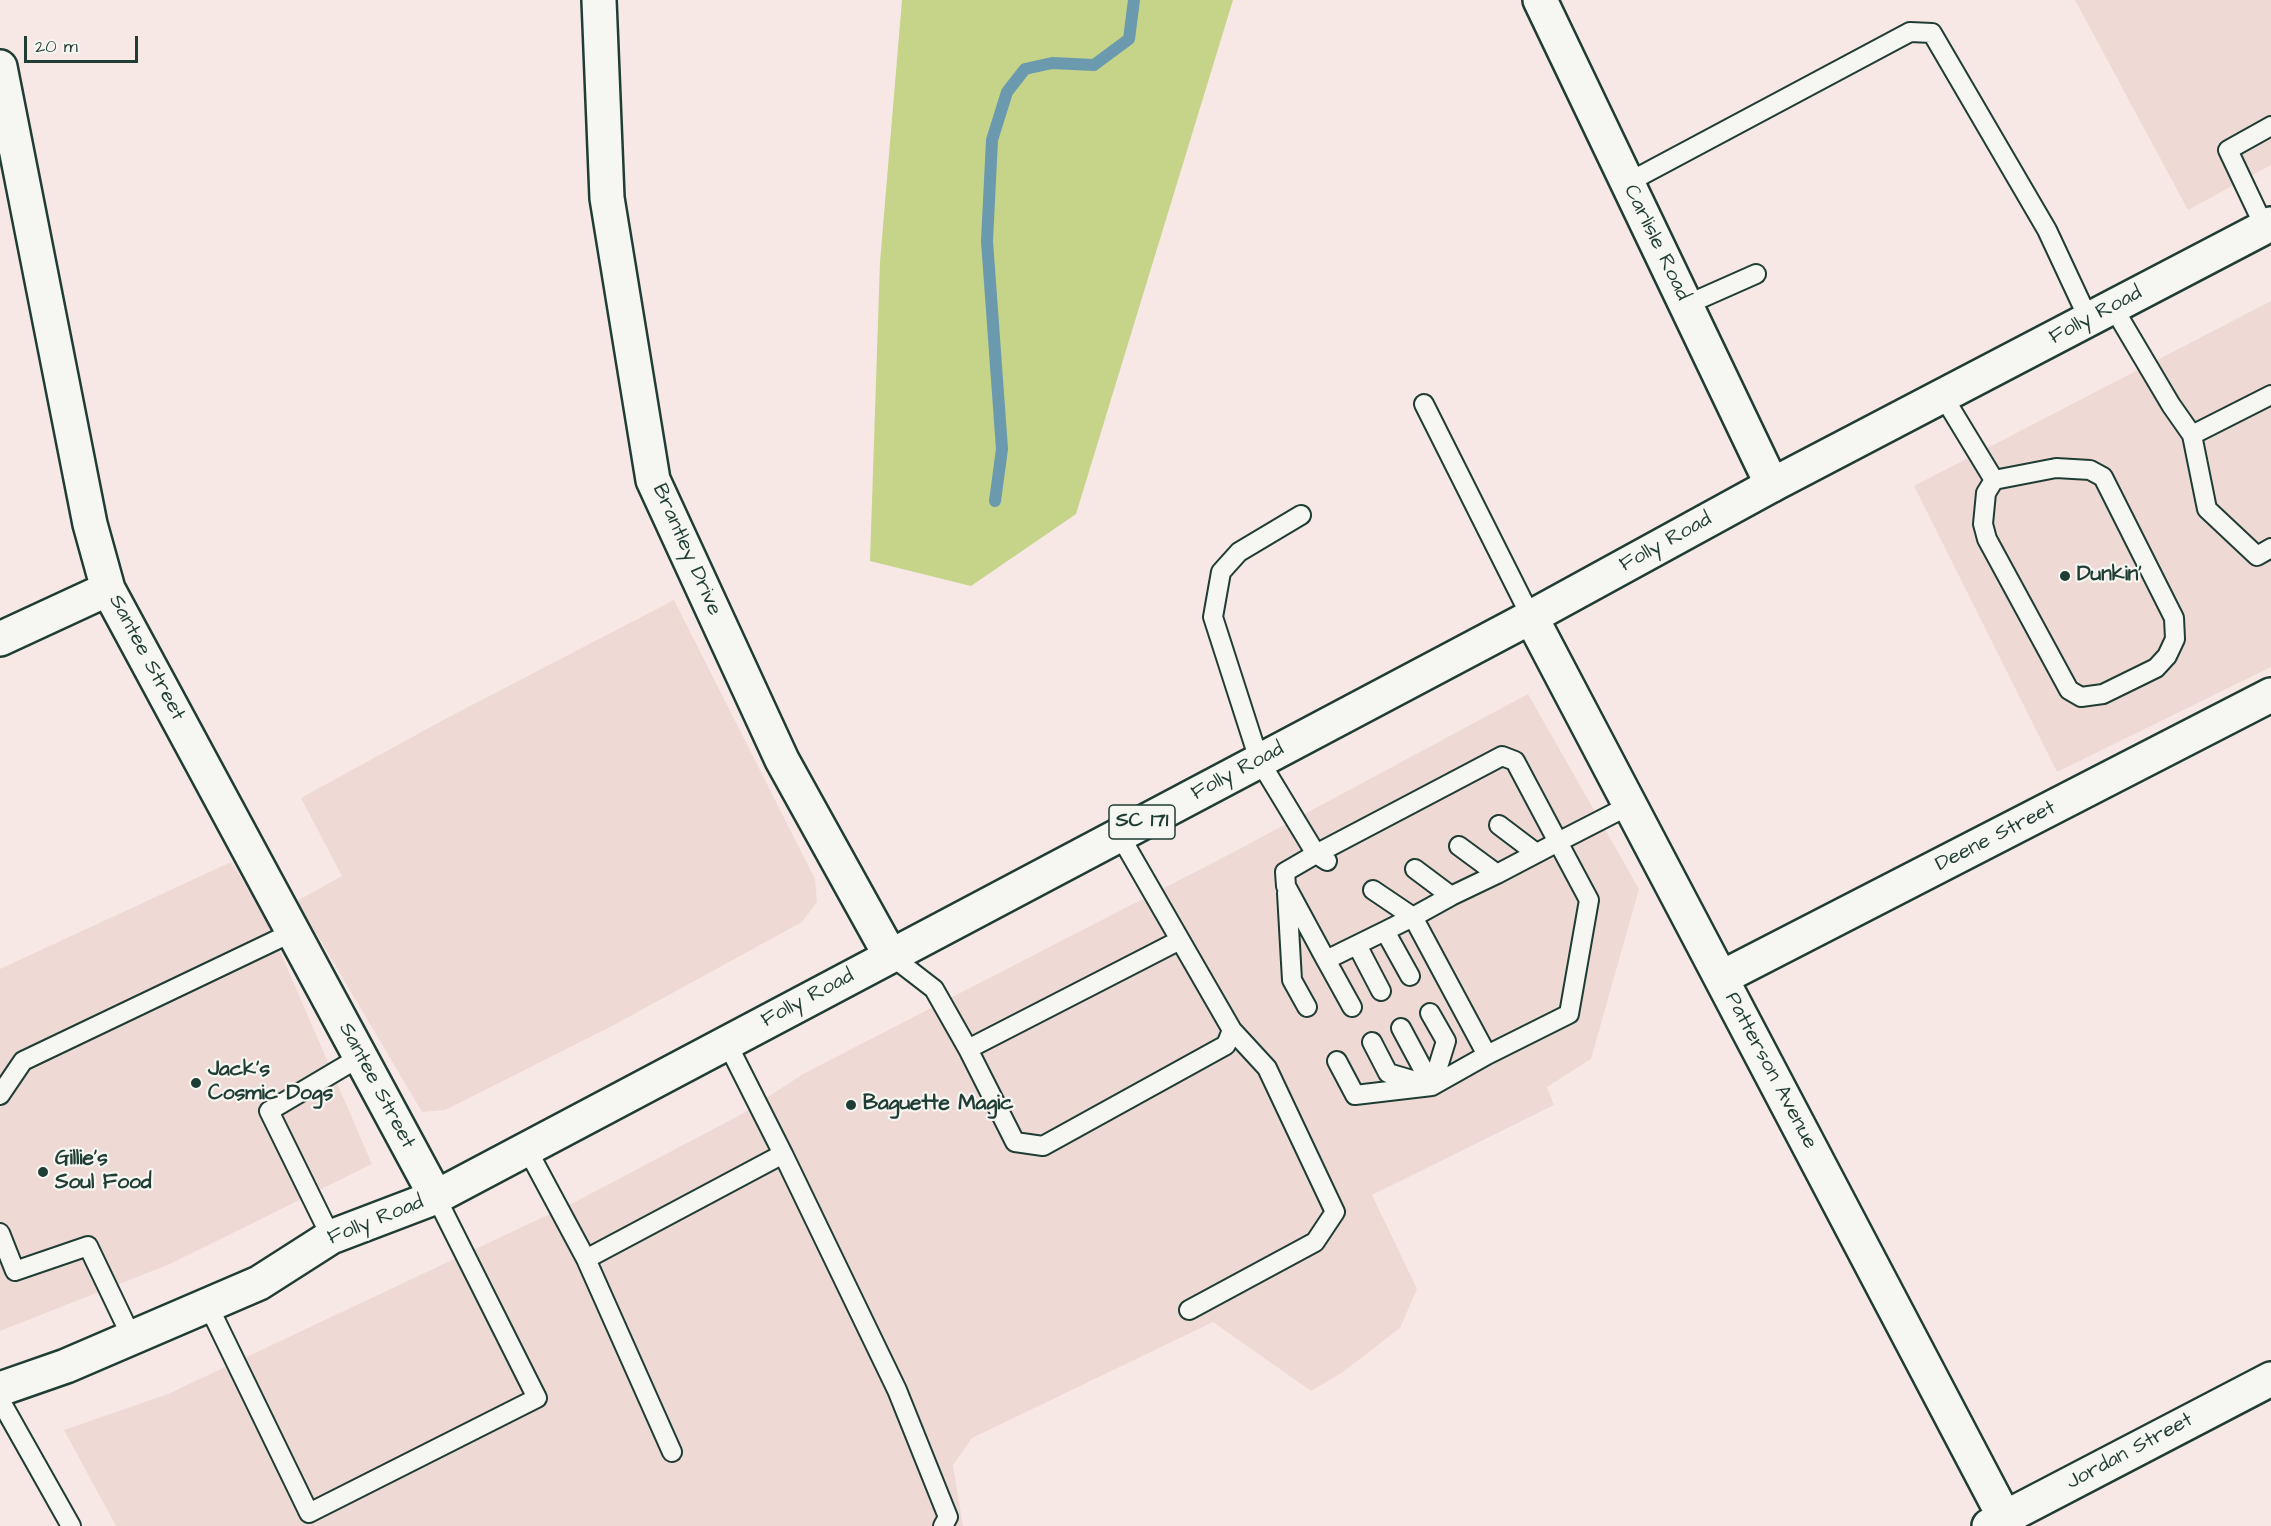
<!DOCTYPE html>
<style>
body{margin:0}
#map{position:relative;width:2271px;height:1526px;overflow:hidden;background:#f7e8e5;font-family:"Architects Daughter",sans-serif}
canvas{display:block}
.scale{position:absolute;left:24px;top:36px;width:114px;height:27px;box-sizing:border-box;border:3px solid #1f3d34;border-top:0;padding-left:8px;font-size:18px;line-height:21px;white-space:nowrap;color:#1f3d34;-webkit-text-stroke:4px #f6f6f2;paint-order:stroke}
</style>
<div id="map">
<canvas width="2271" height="1526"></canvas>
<div class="scale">20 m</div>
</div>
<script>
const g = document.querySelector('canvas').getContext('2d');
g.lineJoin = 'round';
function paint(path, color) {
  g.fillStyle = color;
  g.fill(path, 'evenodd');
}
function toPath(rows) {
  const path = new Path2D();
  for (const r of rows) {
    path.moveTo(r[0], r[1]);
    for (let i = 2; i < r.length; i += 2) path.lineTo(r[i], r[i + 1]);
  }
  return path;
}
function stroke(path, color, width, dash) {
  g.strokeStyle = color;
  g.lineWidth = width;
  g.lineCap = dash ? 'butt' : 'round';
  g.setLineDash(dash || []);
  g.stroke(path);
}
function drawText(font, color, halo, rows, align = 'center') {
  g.font = font + ' "Architects Daughter",sans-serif';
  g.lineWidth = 4.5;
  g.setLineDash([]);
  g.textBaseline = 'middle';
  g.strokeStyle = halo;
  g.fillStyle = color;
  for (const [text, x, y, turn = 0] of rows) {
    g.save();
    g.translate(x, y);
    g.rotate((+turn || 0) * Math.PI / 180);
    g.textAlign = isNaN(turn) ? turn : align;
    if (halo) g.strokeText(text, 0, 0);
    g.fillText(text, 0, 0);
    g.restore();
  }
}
paint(toPath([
 [2075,0,2271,0,2271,165,2188,210],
 [2271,301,2271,667,2057,772,1914,486],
 [674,600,815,879,817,902,802,922,614,1025,445,1110,422,1112,297,901,342,876,301,798,447,718],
 [1528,694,1639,889,1591,1059,1547,1087,1554,1105,1372,1195,1417,1289,1400,1328,1343,1372,1311,1391,1213,1322,972,1438,953,1465,963,1526,116,1526,64,1430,168,1394,573,1203,742,1114,803,1074,1230,854],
 [231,862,263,912,372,1164,170,1264,0,1331,0,969]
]), '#efd9d5');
paint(toPath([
 [902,0,1233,0,1076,514,971,586,870,561,880,262]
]), '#c5d489');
stroke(toPath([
 [995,501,1002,449,987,241,992,140,1007,92,1025,69,1052,63,1094,65,1129,39,1134,0]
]), '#6b99ad', 12);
const lane = toPath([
 [1627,183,1910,32,1932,33,2047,230,2089,320],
 [2265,228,2228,150,2271,126],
 [1686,305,1756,274],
 [2113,307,2171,405,2192,435,2271,395],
 [1943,396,1994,480],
 [1424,404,1531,617],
 [2192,435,2207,509,2257,556,2271,548],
 [2056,468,2090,470,2103,477,2174,618,2175,639,2167,656,2156,668,2103,694,2081,697,2069,690,1987,539,1983,524,1986,493,1994,480,2056,468],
 [1301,515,1239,552,1221,572,1213,617,1259,760,1316,854,1502,756,1515,761,1558,842,1630,805],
 [1499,825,1536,853],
 [1459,846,1497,874],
 [1327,861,1316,854,1285,872,1286,886,1326,960,1385,931,1413,917,1451,896,1497,874,1558,842,1589,900,1569,1014,1487,1055,1413,917,1373,890],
 [1415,869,1451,896],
 [1287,893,1292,980,1307,1007],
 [1385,931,1410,976],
 [1357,945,1381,991],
 [890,955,934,989,968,1049,1015,1142,1043,1146,1226,1045,1232,1030,1119,834],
 [1326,960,1352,1007],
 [1430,1013,1446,1041,1432,1086],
 [1401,1028,1432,1086,1487,1055],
 [1372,1042,1388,1073,1422,1083],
 [968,1049,1180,940],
 [1337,1061,1355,1095,1432,1086],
 [0,1095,23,1061,293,932],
 [527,1149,586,1259,783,1154,727,1043],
 [783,1154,897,1390,948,1517,943,1526],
 [0,1233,15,1271,88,1246,132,1338],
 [331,1237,269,1111,360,1057],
 [586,1259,672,1452],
 [208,1305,309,1513,537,1398,436,1197],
 [1189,1310,1315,1242,1335,1212,1267,1068,1232,1030],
 [0,1400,71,1526]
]);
const street = toPath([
 [599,0,607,198,653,480,782,760,890,955],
 [1540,0,1772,485],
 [0,67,90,524,108,589,436,1197],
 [1531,617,2009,1526],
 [0,639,108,589],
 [1721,978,2271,695],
 [1989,1526,2271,1379]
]);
const primary = toPath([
 [0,1389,66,1366,259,1283,331,1237,436,1197,1531,617,1772,485,2271,224]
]);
stroke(lane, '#1f3d34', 22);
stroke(street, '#1f3d34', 38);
stroke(primary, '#1f3d34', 38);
stroke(lane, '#f6f6f2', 18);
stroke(street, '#f6f6f2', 33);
stroke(primary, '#f6f6f2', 33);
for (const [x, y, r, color] of [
 [2065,576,6,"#1f3d34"],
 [196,1083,6,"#1f3d34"],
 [851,1105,6,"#1f3d34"],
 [43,1172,6,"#1f3d34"]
]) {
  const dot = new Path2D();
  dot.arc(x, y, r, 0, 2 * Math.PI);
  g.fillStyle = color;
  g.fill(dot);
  stroke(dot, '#f6f6f2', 2);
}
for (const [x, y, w] of [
 [1142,822,66]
]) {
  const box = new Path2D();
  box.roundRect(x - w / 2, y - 17, w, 34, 4.5);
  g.fillStyle = '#f6f6f2';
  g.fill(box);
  stroke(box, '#1f3d34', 1.5);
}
drawText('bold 20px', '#1f3d34', null, [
 ["SC 171",1142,822]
]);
drawText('21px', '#1f3d34', '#f6f6f2', [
 ["Carlisle Road",1656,243,64],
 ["Folly Road",2096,316,-28],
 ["Folly Road",1666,543,-29],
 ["Brantley Drive",686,550,66],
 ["Santee Street",146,658,62],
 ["Folly Road",1238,772,-28],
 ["Deene Street",1996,837,-27],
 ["Folly Road",808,999,-28],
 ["Patterson Avenue",1770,1071,62],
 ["Santee Street",376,1086,62],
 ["Folly Road",376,1221,-22],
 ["Jordan Street",2130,1452,-28]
]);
drawText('bold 21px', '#1f3d34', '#f6f6f2', [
 ["Dunkin'",2077,576],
 ["Jack's",208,1071],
 ["Cosmic Dogs",208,1095],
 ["Baguette Magic",863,1105],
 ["Gillie's",55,1160],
 ["Soul Food",55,1184]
], 'left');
</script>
